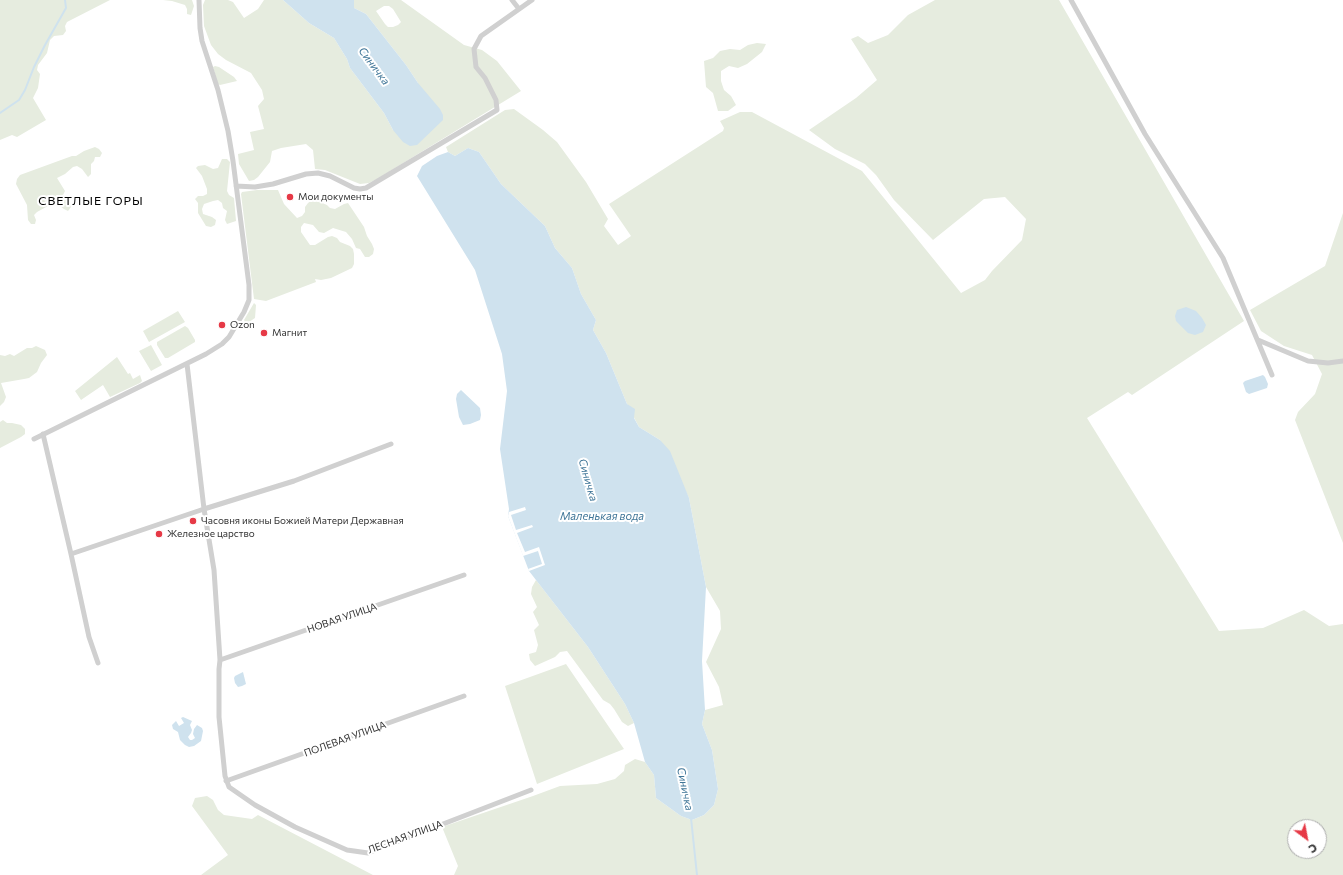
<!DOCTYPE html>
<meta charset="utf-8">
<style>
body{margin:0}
#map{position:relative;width:1343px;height:875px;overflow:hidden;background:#fff;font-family:Commissioner,sans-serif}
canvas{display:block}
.north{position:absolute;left:1287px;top:819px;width:40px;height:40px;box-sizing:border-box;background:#fff;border:1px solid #adadad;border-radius:50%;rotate:148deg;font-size:11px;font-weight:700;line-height:16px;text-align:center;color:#333}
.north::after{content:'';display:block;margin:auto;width:14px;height:18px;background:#e63946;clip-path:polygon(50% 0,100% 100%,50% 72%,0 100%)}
</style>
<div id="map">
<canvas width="1343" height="875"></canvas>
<div class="north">С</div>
</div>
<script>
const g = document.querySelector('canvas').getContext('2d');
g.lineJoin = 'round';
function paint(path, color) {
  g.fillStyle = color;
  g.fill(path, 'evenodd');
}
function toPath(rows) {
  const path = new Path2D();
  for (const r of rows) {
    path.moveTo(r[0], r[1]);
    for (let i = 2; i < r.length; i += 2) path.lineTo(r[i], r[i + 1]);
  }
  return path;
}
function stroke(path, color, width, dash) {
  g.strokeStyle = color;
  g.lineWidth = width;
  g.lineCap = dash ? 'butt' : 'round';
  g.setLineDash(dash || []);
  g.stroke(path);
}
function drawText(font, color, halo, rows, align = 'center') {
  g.font = font + ' Commissioner,sans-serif';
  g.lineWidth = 4;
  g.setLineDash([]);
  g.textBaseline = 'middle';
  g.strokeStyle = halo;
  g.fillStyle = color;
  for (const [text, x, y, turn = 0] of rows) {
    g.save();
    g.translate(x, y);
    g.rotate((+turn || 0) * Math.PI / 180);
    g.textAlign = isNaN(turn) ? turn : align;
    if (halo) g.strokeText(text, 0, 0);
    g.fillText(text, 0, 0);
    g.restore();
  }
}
paint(toPath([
 [0,0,110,0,67,22,65,26,66,31,63,35,54,36,50,40,47,53,38,65,37,70,40,74,38,88,33,98,46,120,17,137,12,135,0,140],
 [163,0,192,0,194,6,191,15,187,14,187,9,185,5,172,1],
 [205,0,228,0,233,2,244,18,258,9,264,0,283,0,309,23,334,38,347,59,350,68,384,113,393,130,418,83,406,65,366,14,354,8,354,0,401,0,464,45,482,50,497,61,521,91,377,179,369,183,360,184,325,170,315,169,313,150,306,144,281,148,272,151,270,162,258,177,254,180,249,181,239,164,238,154,254,150,250,132,264,129,258,106,264,99,262,90,251,73,226,60,218,54,211,45,204,26,203,5],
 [384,6,389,6,393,9,401,22,398,25,393,27,388,27,385,24,376,11],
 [935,0,1059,0,1244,321,1132,395,1128,392,1087,418,1219,631,1263,628,1304,610,1329,626,1343,624,1343,875,454,875,458,866,442,827,533,796,560,786,597,784,615,779,624,771,625,765,635,759,645,762,654,775,656,798,681,816,692,820,704,815,714,805,718,789,712,750,702,724,705,710,723,705,719,687,706,662,721,629,720,611,706,587,689,498,660,440,639,427,627,404,606,353,593,330,596,320,581,294,572,268,555,248,545,226,501,184,479,152,468,148,455,156,448,152,446,147,505,110,514,109,543,130,557,142,586,182,608,219,604,226,618,245,631,236,609,204,723,131,724,128,720,121,740,112,752,112,862,171,961,293,985,280,992,271,1022,240,1026,219,1005,197,984,199,933,240,894,200,876,175,865,164,835,149,809,130,856,98,877,80,851,39,858,36,868,43,888,35,908,15],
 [1295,827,1319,827,1319,851,1295,851],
 [757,43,766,44,762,52,747,64,738,68,729,66,721,71,721,81,724,90,731,96,736,105,728,111,718,111,713,93,706,87,704,61,713,58,720,51,730,49,740,50,748,45],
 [215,66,219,67,234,77,237,81,220,85,218,84,213,67],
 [95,147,99,149,102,153,100,157,95,157,94,161,91,164,91,174,88,177,82,169,77,166,73,167,65,174,57,178,65,191,63,195,66,200,70,203,71,207,68,211,64,209,56,203,51,203,48,206,37,212,34,215,36,220,35,224,31,224,28,220,27,205,16,184,17,179,20,175,72,156,76,156,84,151],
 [222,159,227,159,230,162,227,191,229,195,234,198,236,221,227,224,225,220,227,211,223,208,222,203,218,200,213,201,204,204,202,209,203,214,212,217,216,220,215,225,211,227,206,226,198,213,198,203,195,199,198,196,203,196,207,194,207,189,202,176,196,168,198,166,205,165,213,169,218,168],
 [257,190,278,190,284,204,297,218,302,216,305,212,305,207,308,203,316,197,320,199,322,203,327,205,330,208,335,209,344,204,348,203,364,227,367,236,372,244,374,249,373,254,369,257,365,257,360,249,356,248,352,239,346,232,333,228,324,233,319,232,313,225,304,223,301,227,301,232,310,245,315,245,328,237,332,236,337,238,340,242,350,246,353,249,354,254,354,264,352,268,331,278,321,280,315,279,316,282,266,301,254,299,241,194,242,192],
 [1343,213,1343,543,1295,420,1298,412,1315,394,1322,374,1312,355,1284,346,1261,331,1250,310,1325,266],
 [254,303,256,305,255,318,249,322,245,322,244,320],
 [178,311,185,322,149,342,143,331],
 [185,326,188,328,195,340,195,342,168,358,165,358,157,345,157,342],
 [151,345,162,365,151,371,139,351],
 [36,346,45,350,47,355,41,363,37,372,29,378,24,379,1,383,6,397,4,402,0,406,0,355,5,356,10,354,14,356,27,348,32,348],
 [117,357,128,374,130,373,133,379,140,375,142,381,140,383,110,397,103,385,81,400,75,391],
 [3,420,7,423,12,423,21,425,25,429,25,434,21,437,0,448,0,422],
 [536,580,588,647,625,704,634,723,628,726,622,722,614,709,610,704,603,700,567,651,560,652,555,657,535,666,530,660,529,654,536,652,538,645,534,630,539,625,533,612,537,607,531,594,532,587],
 [566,664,624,749,537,784,505,686],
 [207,796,213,800,218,810,224,815,252,819,258,815,373,875,201,875,228,855,192,806,195,798]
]), '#e6ecdf');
paint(toPath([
 [283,0,354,0,354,8,366,14,406,65,418,83,440,109,443,115,443,120,417,145,410,146,403,142,393,130,384,113,350,68,347,59,334,38,309,23],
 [468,148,479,152,501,184,545,226,555,248,572,268,581,294,596,320,593,330,606,353,627,404,635,409,634,418,639,427,660,440,670,451,689,498,706,587,702,661,705,710,702,724,712,750,718,789,714,805,704,815,692,820,681,816,656,798,654,775,645,762,634,723,625,704,588,647,529,571,508,516,509,509,500,449,507,391,502,354,475,270,417,176,422,166,437,156,448,152,455,156],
 [1186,307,1196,311,1202,318,1206,325,1203,332,1195,335,1188,333,1176,321,1175,316,1177,310],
 [1263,375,1265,377,1268,384,1267,388,1249,394,1246,392,1243,383,1245,381],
 [461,390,480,408,481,415,480,420,470,424,463,425,459,417,456,399,457,394],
 [243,672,246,684,242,686,238,687,235,683,234,678,235,676],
 [183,717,192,721,190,725,192,730,191,733,188,737,190,740,192,740,195,738,193,734,194,729,197,725,202,728,203,731,201,741,194,746,189,747,185,745,180,740,178,732,173,729,172,725,176,721,179,726,184,723,181,718]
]), '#cfe2ee');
paint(toPath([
 [525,507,526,510,511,515,516,530,532,525,533,527,517,533,525,552,539,547,545,565,529,571,528,569,542,564,538,551,523,556,508,516,509,512]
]), '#fff');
stroke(toPath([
 [0,113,19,100,25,90,34,67,45,45,66,8,65,0],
 [691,818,697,875]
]), '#cfe2ee', 2);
stroke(toPath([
 [512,0,519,9],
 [1071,0,1145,134,1223,258,1272,375],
 [236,186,255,187,273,184,306,174,318,173,330,176,354,188,360,189,366,188,497,110,496,100,485,78,476,67,474,49,481,36,532,0],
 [1258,340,1308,361,1328,363,1343,361],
 [187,364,204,509,214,570,220,660,219,669,219,717,225,776,229,787,255,805,295,827,347,850,368,853,531,790],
 [43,434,71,554,89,637,98,663],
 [34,439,206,354,222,344,229,337,244,312,249,300,249,285,233,161,228,131,218,90,202,41,200,28,199,0],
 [71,554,204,509,294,481,391,444],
 [220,660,464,575],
 [226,781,464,696]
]), '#d0d0d0', 5);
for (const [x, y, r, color] of [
 [290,197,4,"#e63946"],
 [222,325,4,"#e63946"],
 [264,333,4,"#e63946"],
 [193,521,4,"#e63946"],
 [159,534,4,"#e63946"]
]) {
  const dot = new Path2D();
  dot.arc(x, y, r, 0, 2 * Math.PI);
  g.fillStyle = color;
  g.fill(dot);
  stroke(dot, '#fff', 1.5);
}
drawText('10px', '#333', '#fff', [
 ["Мои документы",298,197],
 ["Ozon",230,325],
 ["Магнит",272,333],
 ["Часовня иконы Божией Матери Державная",201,521],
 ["Железное царство",167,534]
], 'left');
drawText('10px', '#333', '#fff', [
 ["НОВАЯ УЛИЦА",342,618,-19],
 ["ПОЛЕВАЯ УЛИЦА",345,739,-20],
 ["ЛЕСНАЯ УЛИЦА",405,837,-20]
]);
drawText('italic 11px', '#3f7597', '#fff', [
 ["Синичка",374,66,53],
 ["Синичка",588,480,74],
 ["Маленькая вода",602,516],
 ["Синичка",685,789,78]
]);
g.letterSpacing = '1px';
drawText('12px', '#000', '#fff', [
 ["СВЕТЛЫЕ ГОРЫ",91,201]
]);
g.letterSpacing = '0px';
</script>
